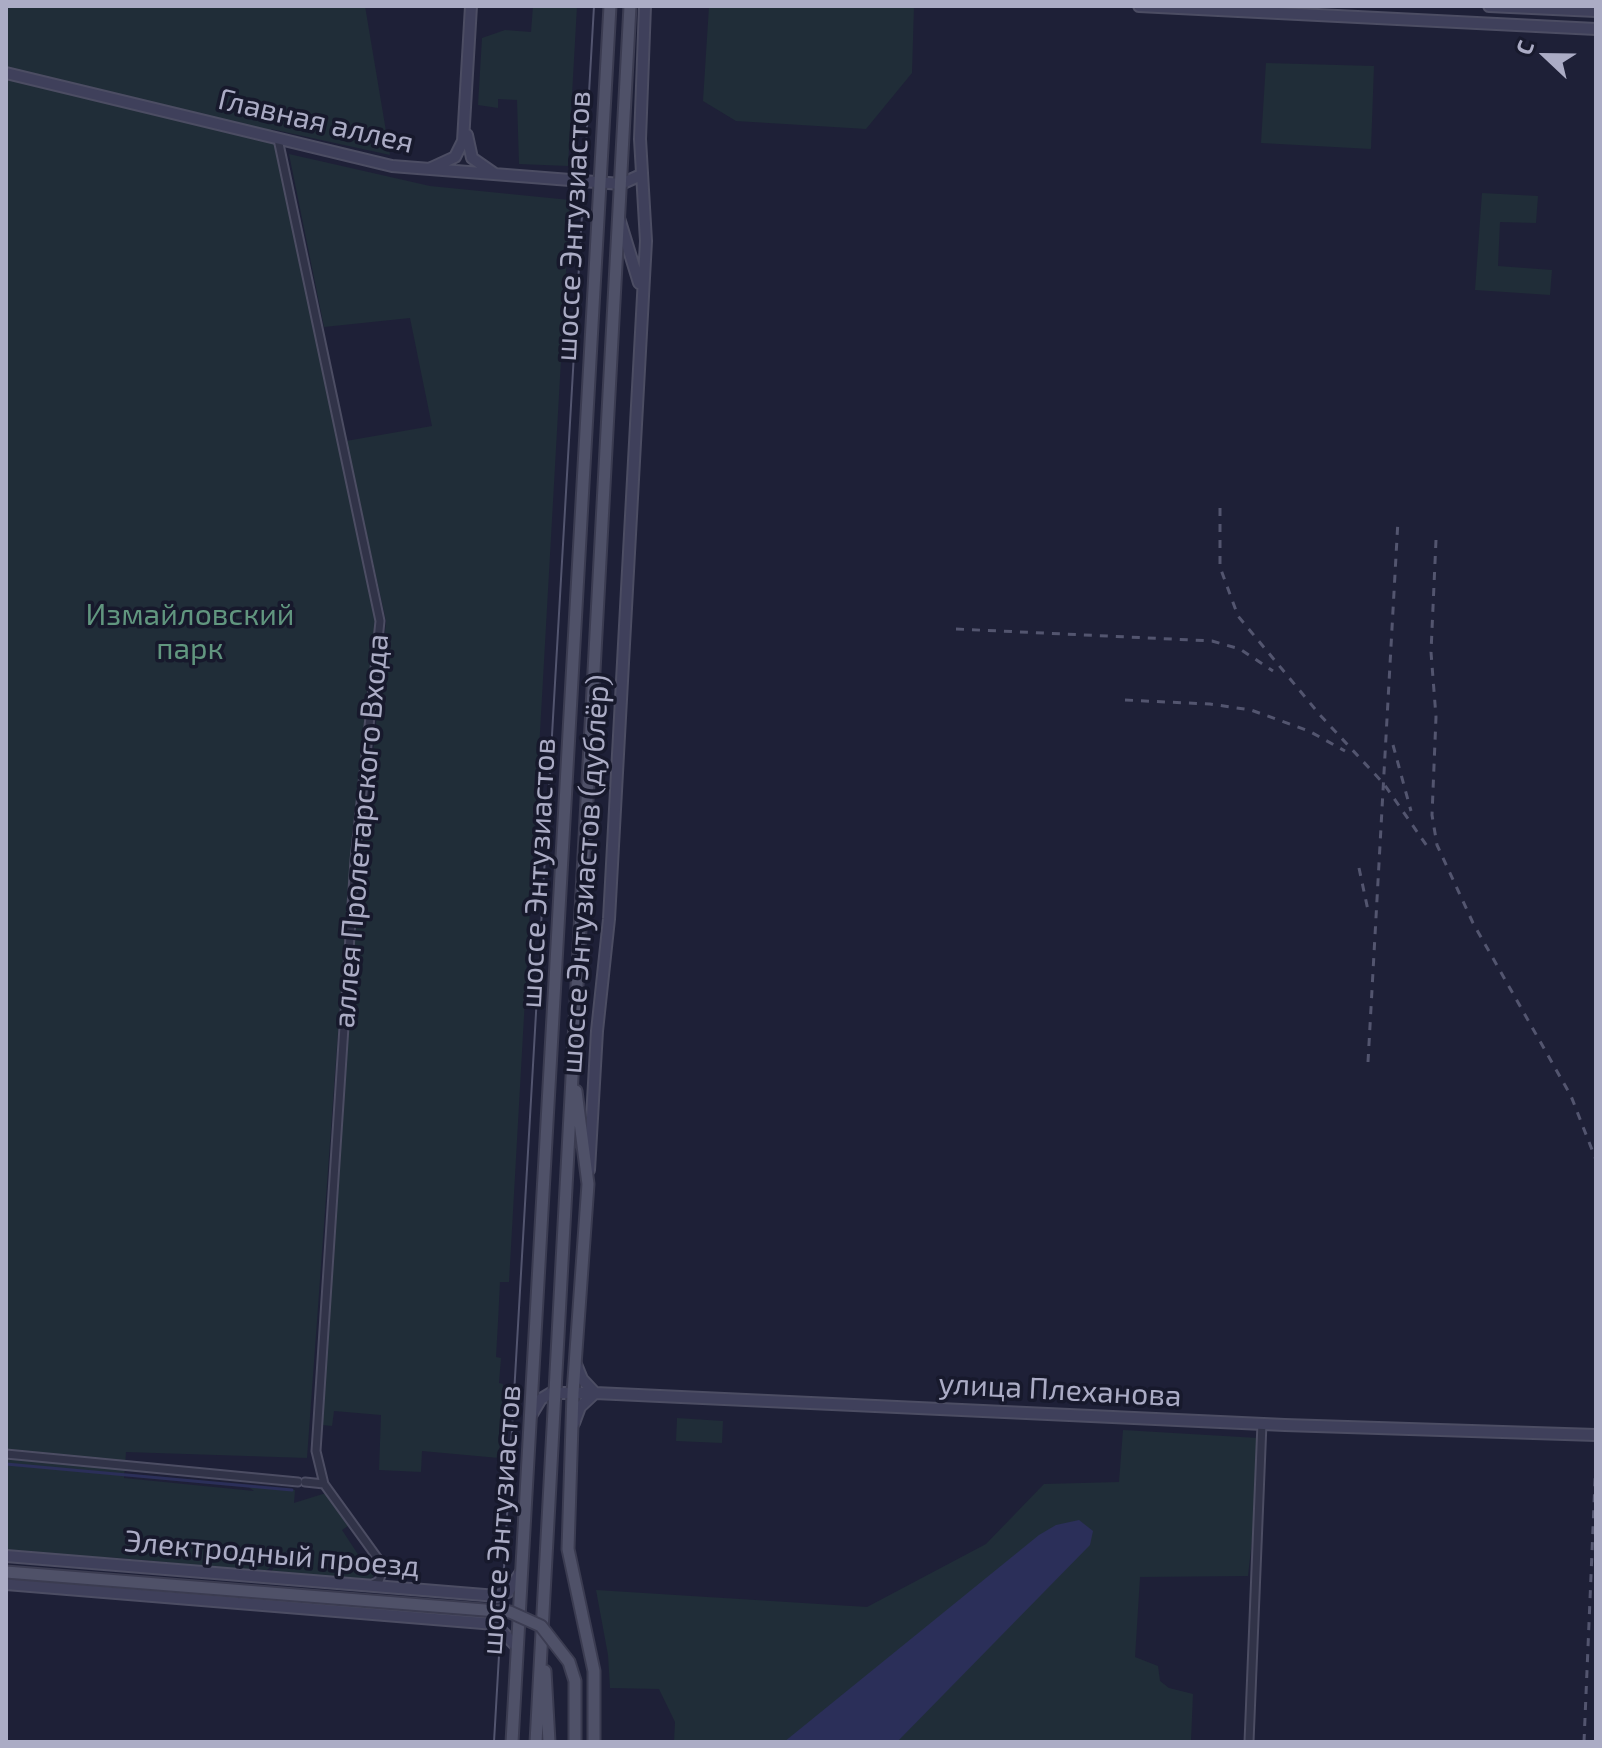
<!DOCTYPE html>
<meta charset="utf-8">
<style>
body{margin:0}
#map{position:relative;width:1602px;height:1748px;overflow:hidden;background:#1e2037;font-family:"Exo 2",sans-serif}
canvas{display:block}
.frame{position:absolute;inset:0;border:8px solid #abacc5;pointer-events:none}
.north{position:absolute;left:1506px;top:16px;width:80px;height:80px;-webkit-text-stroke:6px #17192c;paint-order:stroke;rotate:292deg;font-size:22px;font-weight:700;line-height:32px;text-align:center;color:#abacc5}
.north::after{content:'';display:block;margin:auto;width:28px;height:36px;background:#abacc5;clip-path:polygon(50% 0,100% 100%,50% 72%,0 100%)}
</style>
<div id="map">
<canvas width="1602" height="1748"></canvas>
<div class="frame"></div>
<div class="north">С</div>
</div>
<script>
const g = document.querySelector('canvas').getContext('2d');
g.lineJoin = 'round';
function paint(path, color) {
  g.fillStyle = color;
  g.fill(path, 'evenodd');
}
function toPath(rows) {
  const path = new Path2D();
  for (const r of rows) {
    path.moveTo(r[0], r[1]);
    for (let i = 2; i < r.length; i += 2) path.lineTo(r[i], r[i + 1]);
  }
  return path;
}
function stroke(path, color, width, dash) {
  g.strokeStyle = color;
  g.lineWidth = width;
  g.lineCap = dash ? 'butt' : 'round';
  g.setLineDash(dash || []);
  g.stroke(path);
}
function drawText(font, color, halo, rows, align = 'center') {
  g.font = font + ' "Exo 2",sans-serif';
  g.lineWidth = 7;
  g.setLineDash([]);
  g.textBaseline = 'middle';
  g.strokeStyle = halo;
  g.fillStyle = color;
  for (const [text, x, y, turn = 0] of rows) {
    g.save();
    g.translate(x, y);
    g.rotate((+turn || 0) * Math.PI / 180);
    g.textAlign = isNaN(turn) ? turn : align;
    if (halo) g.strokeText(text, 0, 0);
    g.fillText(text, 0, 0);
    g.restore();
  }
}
paint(toPath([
 [6,6,365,6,390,155,271,129,376,621,341,991,307,1458,126,1452,124,1478,254,1491,246,1485,295,1490,294,1503,326,1493,348,1526,342,1530,363,1562,371,1558,378,1570,370,1581,268,1575,291,1547,265,1572,120,1558,6,1553],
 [533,6,577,6,568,166,519,164,517,100,498,99,498,108,478,105,482,38,505,30,531,32],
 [709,6,914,6,912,73,866,129,736,121,703,101],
 [1266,63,1374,66,1371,149,1261,143],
 [289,154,430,186,570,200,509,1282,500,1282,498,1322,496,1357,501,1358,499,1383,503,1384,499,1458,422,1451,421,1472,379,1470,381,1415,334,1411,332,1426,322,1425,351,978,386,621,346,441,432,426,410,318,324,327],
 [1482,193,1538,196,1536,223,1500,222,1498,266,1552,270,1550,295,1475,290],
 [677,1418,723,1421,722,1443,676,1441],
 [1123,1430,1258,1438,1255,1513,1248,1576,1140,1577,1135,1657,1158,1666,1160,1681,1169,1688,1193,1694,1191,1741,674,1742,675,1722,659,1689,610,1688,608,1655,596,1590,867,1607,986,1544,1044,1484,1119,1482]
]), '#202d38');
paint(toPath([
 [1079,1520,1093,1531,1090,1545,897,1742,784,1742,1039,1535,1056,1525]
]), '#2b2f59');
stroke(toPath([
 [6,1464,292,1490]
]), '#2b2f59', 3);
const street = toPath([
 [278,139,380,621,355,860,316,1451,324,1484,384,1567,379,1581,371,1585],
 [6,1454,298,1482],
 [305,1482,324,1484],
 [1249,1742,1262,1423]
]);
const secondary = toPath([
 [1139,6,1596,29],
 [1489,6,1596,11],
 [6,73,392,166,621,184,641,175],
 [467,135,472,158,495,174],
 [429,169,455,157,463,141,471,6],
 [619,218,639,283],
 [589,1170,597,1031,609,919,646,241,640,139,645,6],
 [575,1362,582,1379,595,1393],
 [532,1414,541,1399,551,1393,595,1393,1285,1425,1596,1435],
 [574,1423,580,1407,595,1393],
 [6,1556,497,1596,508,1592,521,1572],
 [6,1584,495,1624,517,1647]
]);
const primary = toPath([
 [576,1091,588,1184,573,1393,568,1549,594,1671,594,1742],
 [545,1671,549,1742],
 [512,1742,610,6],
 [536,1742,630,6]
]);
stroke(street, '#4c4d63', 11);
stroke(secondary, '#4c4d63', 14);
stroke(primary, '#3b3c51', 15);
stroke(street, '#313348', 7);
stroke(secondary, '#3f405b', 10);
stroke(primary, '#4f5168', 11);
stroke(toPath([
 [494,1742,594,6]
]), '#53556f', 2);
stroke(toPath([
 [1220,508,1220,567,1238,616,1320,715,1384,784,1429,849],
 [1436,540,1431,652,1436,717,1432,815,1437,845,1473,923,1571,1096,1596,1160],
 [956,629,1212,641,1240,649,1273,671],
 [1125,700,1210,704,1251,710,1309,731,1345,751],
 [1393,745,1411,811],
 [1359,868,1369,915],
 [1368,1062,1398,520],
 [1584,1742,1596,1457]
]), '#53556f', 3, [8, 8]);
const primaryBridge = toPath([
 [6,1572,510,1612,541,1626,569,1662,575,1681,575,1742]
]);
stroke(primaryBridge, '#3b3c51', 15, []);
stroke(primaryBridge, '#4f5168', 11);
drawText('30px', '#abacc5', '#17192c', [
 ["Главная аллея",316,121,13],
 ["шоссе Энтузиастов",573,226,-87],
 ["аллея Пролетарского Входа",361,831,-85],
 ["шоссе Энтузиастов",538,873,-87],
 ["шоссе Энтузиастов (дублёр)",585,874,-86],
 ["улица Плеханова",1060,1390,3],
 ["шоссе Энтузиастов",501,1520,-86],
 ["Электродный проезд",272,1554,5]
]);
drawText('30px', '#61967f', '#17192c', [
 ["Измайловский",190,615],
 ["парк",190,649]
]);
</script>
